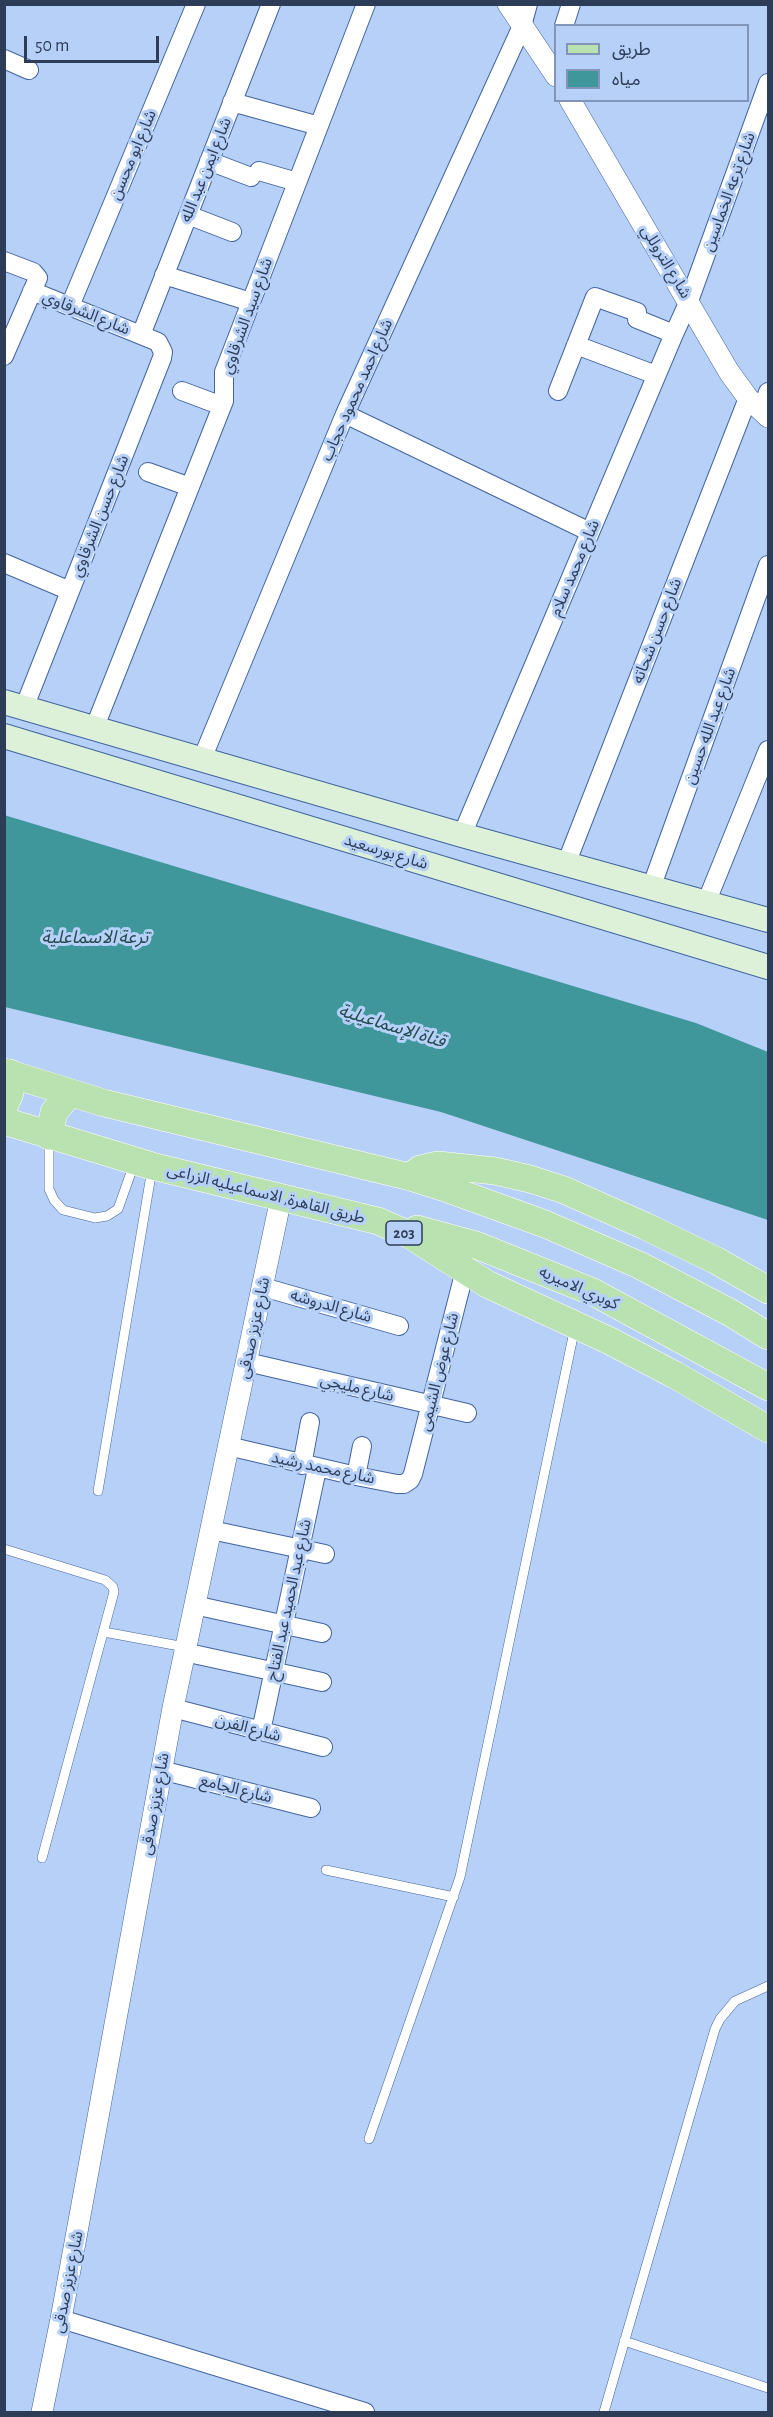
<!DOCTYPE html>
<meta charset="utf-8">
<style>
body{margin:0}
#map{position:relative;width:773px;height:2417px;overflow:hidden;background:#b7d0f8;font-family:"Alegreya Sans","Noto Sans Arabic",sans-serif}
canvas{display:block}
.frame{position:absolute;inset:0;border:6px solid #2d3d58;pointer-events:none}
.legend{position:absolute;left:554px;top:24px;width:195px;height:78px;box-sizing:border-box;background:#b7d0f8;border:2px solid #8095b8;margin:0;padding:8px 10px;list-style:none;font-size:18px;color:#2d3d58}
.legend li{display:flex;align-items:center;gap:12px;height:30px}
.legend b{width:30px;border:2px solid #8095b8}
.scale{position:absolute;left:24px;top:36px;width:135px;height:27px;box-sizing:border-box;border:3px solid #2d3d58;border-top:0;padding-left:8px;font-size:18px;line-height:21px;white-space:nowrap;color:#2d3d58;-webkit-text-stroke:4px #b7d0f8;paint-order:stroke}
</style>
<div id="map">
<canvas width="773" height="2417"></canvas>
<div class="frame"></div>
<ul class="legend">
<li><b style="height:8px;background:#bae2b1"></b>طريق</li>
<li><b style="height:16px;background:#3f979c"></b>مياه</li>
</ul>
<div class="scale">50 m</div>
</div>
<script>
const g = document.querySelector('canvas').getContext('2d');
g.lineJoin = 'round';
function paint(path, color) {
  g.fillStyle = color;
  g.fill(path, 'evenodd');
}
function toPath(rows) {
  const path = new Path2D();
  for (const r of rows) {
    path.moveTo(r[0], r[1]);
    for (let i = 2; i < r.length; i += 2) path.lineTo(r[i], r[i + 1]);
  }
  return path;
}
function stroke(path, color, width, dash) {
  g.strokeStyle = color;
  g.lineWidth = width;
  g.lineCap = dash ? 'butt' : 'round';
  g.setLineDash(dash || []);
  g.stroke(path);
}
function drawText(font, color, halo, rows, align = 'center') {
  g.font = font + ' "Alegreya Sans","Noto Sans Arabic",sans-serif';
  g.lineWidth = 6;
  g.setLineDash([]);
  g.textBaseline = 'middle';
  g.strokeStyle = halo;
  g.fillStyle = color;
  for (const [text, x, y, turn = 0] of rows) {
    g.save();
    g.translate(x, y);
    g.rotate((+turn || 0) * Math.PI / 180);
    g.textAlign = isNaN(turn) ? turn : align;
    if (halo) g.strokeText(text, 0, 0);
    g.fillText(text, 0, 0);
    g.restore();
  }
}
paint(toPath([
 [4,815,696,1023,768,1052,768,1220,441,1112,5,1007]
]), '#3f979c');
const service = toPath([
 [49,1139,49,1189,54,1200,63,1210,95,1218,107,1216,118,1209,134,1164],
 [98,1491,152,1169],
 [4,1549,105,1580,113,1587,114,1592,42,1858],
 [104,1632,185,1647],
 [326,1870,454,1897],
 [369,2139,460,1877,575,1327],
 [624,2341,768,2388],
 [604,2412,715,2029,720,2019,735,2001,768,1986]
]);
const minor = toPath([
 [564,26,571,4],
 [4,59,29,70],
 [232,102,319,126],
 [209,161,251,177],
 [259,171,297,182],
 [188,215,232,232],
 [4,261,33,272,38,278,4,356],
 [164,275,251,302],
 [70,306,196,4],
 [141,335,271,4],
 [576,345,656,375],
 [182,391,222,406],
 [558,391,595,297,637,312,637,319,674,334],
 [762,411,768,392],
 [345,414,590,532],
 [148,472,190,487],
 [4,563,70,591],
 [24,708,162,358,163,352,158,342,32,291],
 [94,729,224,401,224,372,366,4],
 [202,759,345,414,522,26,528,4],
 [462,835,674,334,689,301,768,83],
 [566,864,748,398],
 [651,888,768,565],
 [706,903,768,750],
 [263,1287,399,1326],
 [247,1362,467,1413],
 [228,1446,356,1476,397,1484,404,1484,410,1480,413,1474,465,1270],
 [302,1465,310,1422],
 [356,1476,362,1446],
 [211,1530,325,1554],
 [194,1605,322,1633],
 [184,1652,322,1682],
 [173,1708,323,1747],
 [261,1731,317,1469],
 [161,1770,311,1808],
 [61,2319,365,2412]
]);
const tertiary = toPath([
 [508,4,556,76],
 [570,100,729,372,748,398,768,417],
 [42,2412,61,2319,173,1708,281,1198]
]);
const secondary = toPath([
 [4,702,462,835,768,920],
 [4,736,768,967]
]);
const primary = toPath([
 [4,1072,104,1103,410,1177,448,1189,545,1224,639,1265,731,1313,768,1336],
 [4,1107,10,1093,10,1073],
 [4,1121,152,1166,378,1221,410,1235,487,1284,610,1341,675,1375,768,1429],
 [49,1136,54,1112,70,1093],
 [410,1177,420,1169,438,1165,495,1171,530,1179,564,1190,645,1226,717,1261,768,1290],
 [417,1229,476,1245,593,1292,768,1387]
]);
stroke(service, '#4165a0', 10);
stroke(minor, '#4165a0', 20);
stroke(tertiary, '#4165a0', 22);
stroke(secondary, '#4165a0', 26);
stroke(primary, '#fff', 28);
stroke(service, '#fff', 9);
stroke(minor, '#fff', 18);
stroke(tertiary, '#fff', 21);
stroke(secondary, '#dcf1d8', 24);
stroke(primary, '#bae2b1', 27);
for (const [x, y, w] of [
 [404,1233,36]
]) {
  const box = new Path2D();
  box.roundRect(x - w / 2, y - 12, w, 24, 4.5);
  g.fillStyle = '#b7d0f8';
  g.fill(box);
  stroke(box, '#2d3d58', 1.5);
}
drawText('bold 15px', '#2d3d58', null, [
 ["203",404,1233]
]);
drawText('16px', '#2d3d58', '#b7d0f8', [
 ["شارع ابو محسن",133,155,-67],
 ["شارع ايمن عبد الله",206,170,-68],
 ["شارع ترعه الخماسين",729,192,-70],
 ["شارع التروللي",666,262,59],
 ["شارع الشرقاوي",86,313,22],
 ["شارع سيد الشرقاوي",247,316,-70],
 ["شارع احمد محمود حجاب",357,390,-66],
 ["شارع حسن الشرقاوي",100,516,-68],
 ["شارع محمد سلام",575,568,-67],
 ["شارع حسن شحاته",657,631,-69],
 ["شارع عبد الله حسين",710,726,-70],
 ["شارع بورسعيد",386,852,17],
 ["طريق القاهرة, الاسماعيليه الزراعى",266,1194,14],
 ["كوبري الاميريه",579,1288,24],
 ["شارع الدروشه",331,1306,16],
 ["شارع عزيز صدقى",254,1328,-78],
 ["شارع عوض الشيمى",439,1372,-76],
 ["شارع مليجي",357,1388,13],
 ["شارع محمد رشيد",323,1468,12],
 ["شارع عبد الحميد عبد الفتاح",289,1600,-78],
 ["شارع الفرن",248,1728,15],
 ["شارع الجامع",236,1789,14],
 ["شارع عزيز صدقى",155,1804,-80],
 ["شارع عزيز صدقى",68,2282,-79]
]);
drawText('italic 18px', '#234b4e', '#b7d0f8', [
 ["ترعة الاسماعلية",95,938],
 ["قناة الإسماعيلية",392,1026,17]
]);
</script>
